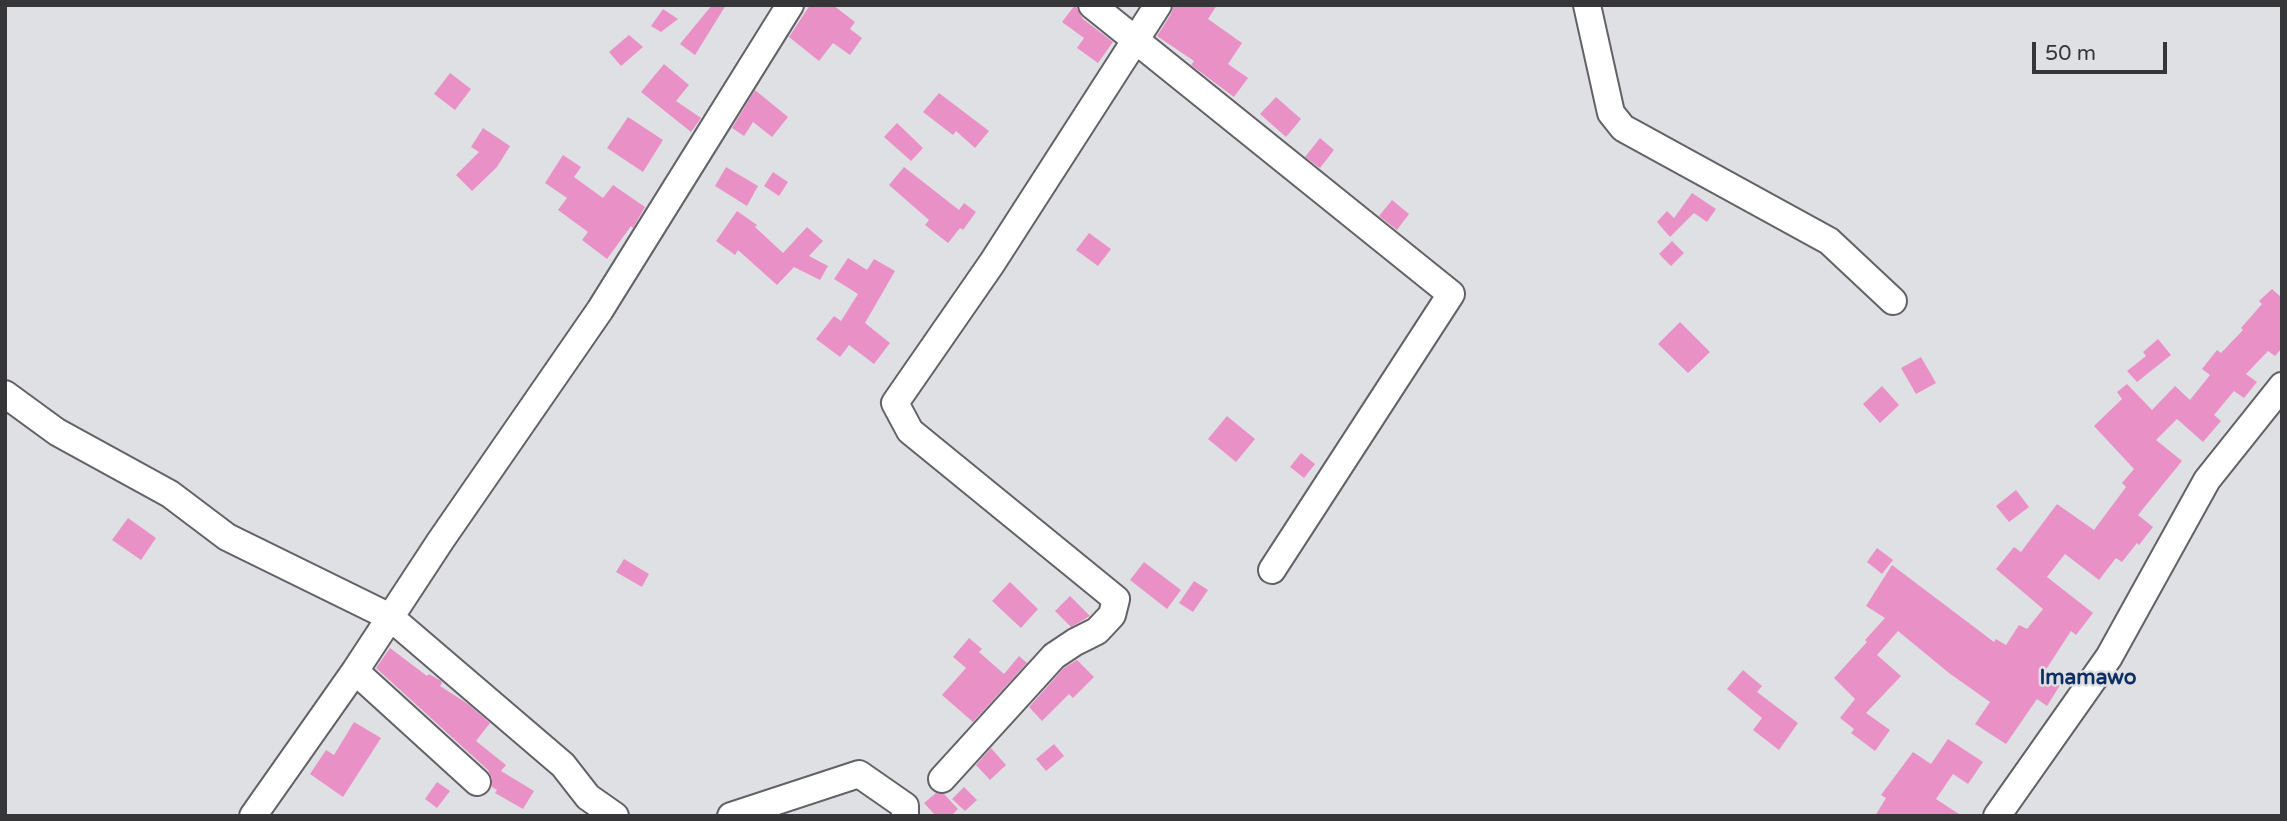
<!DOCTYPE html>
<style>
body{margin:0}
#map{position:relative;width:2287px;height:821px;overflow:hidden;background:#dfe0e4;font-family:"Varela Round",sans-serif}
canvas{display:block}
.frame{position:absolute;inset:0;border:7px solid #363638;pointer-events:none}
.scale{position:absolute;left:2032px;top:42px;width:135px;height:32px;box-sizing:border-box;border:4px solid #363638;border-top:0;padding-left:9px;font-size:21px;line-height:24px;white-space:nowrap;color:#363638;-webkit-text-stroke:5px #dfe0e4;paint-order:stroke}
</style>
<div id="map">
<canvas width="2287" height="821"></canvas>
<div class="frame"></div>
<div class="scale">50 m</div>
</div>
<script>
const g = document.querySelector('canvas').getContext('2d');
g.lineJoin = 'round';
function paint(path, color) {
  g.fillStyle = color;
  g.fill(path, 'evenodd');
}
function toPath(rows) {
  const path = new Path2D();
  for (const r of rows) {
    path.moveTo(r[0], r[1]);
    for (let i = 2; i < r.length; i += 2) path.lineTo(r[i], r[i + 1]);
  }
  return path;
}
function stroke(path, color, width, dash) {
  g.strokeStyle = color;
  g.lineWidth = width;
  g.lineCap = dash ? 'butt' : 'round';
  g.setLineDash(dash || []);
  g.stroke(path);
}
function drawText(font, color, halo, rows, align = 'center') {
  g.font = font + ' "Varela Round",sans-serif';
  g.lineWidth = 5;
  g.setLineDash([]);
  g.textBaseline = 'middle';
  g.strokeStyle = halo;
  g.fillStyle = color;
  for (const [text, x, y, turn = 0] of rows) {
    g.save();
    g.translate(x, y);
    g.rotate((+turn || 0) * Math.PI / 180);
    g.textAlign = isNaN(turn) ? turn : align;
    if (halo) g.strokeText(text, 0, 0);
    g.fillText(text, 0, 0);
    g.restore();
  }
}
paint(toPath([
 [712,5,726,5,695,55,680,44],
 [810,5,833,5,855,22,850,29,862,38,850,55,833,43,819,61,789,37],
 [1075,5,1083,19,1113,42,1098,63,1077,48,1084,38,1062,22],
 [1174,5,1217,5,1208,19,1242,43,1228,64,1248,78,1234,97,1191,65,1194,61,1157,36,1171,14],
 [663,9,678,19,661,32,651,26],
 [629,35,643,47,621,66,609,52],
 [664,64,689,85,676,101,701,118,691,132,641,92],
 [450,73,471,89,455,110,434,94],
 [755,90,788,117,772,137,753,122,744,136,732,128],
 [939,93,989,131,975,148,956,131,953,135,923,112],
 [1276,97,1301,119,1286,137,1260,114],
 [628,117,663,140,643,172,607,148],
 [897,123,923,148,911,161,884,137],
 [483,128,510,146,497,167,472,191,456,175,479,152,471,147],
 [1320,138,1334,150,1320,168,1305,157],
 [563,155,581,167,574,177,603,198,613,185,645,207,633,228,631,226,607,259,582,240,588,232,558,210,567,198,545,183],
 [726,167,758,186,747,206,715,186],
 [904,167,959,210,964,203,976,212,963,230,960,228,948,243,925,225,929,220,889,185],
 [773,172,788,182,779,196,764,186],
 [1692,193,1716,209,1707,222,1694,213,1670,237,1657,222,1667,211,1674,218],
 [1392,200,1409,214,1397,230,1379,216],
 [737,211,757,225,755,227,783,253,807,227,823,241,809,256,828,266,820,280,794,267,777,285,738,250,735,255,716,241],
 [1089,233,1111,249,1098,266,1076,250],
 [1672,241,1684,253,1671,266,1659,254],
 [848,258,867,270,874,259,895,271,865,323,890,343,874,364,849,345,840,357,816,339,834,316,841,321,858,294,834,279],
 [2272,289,2282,298,2282,348,2275,356,2268,351,2246,374,2257,382,2244,398,2234,391,2214,415,2221,421,2203,442,2177,419,2156,440,2182,461,2138,515,2153,527,2139,545,2137,543,2122,562,2116,558,2099,580,2065,554,2047,577,2093,613,2076,635,2071,631,2045,671,2062,682,2047,706,2037,699,2006,744,1975,724,1990,702,1949,673,1898,631,1877,655,1901,676,1866,713,1890,730,1875,751,1851,733,1854,729,1840,718,1855,699,1834,678,1867,642,1865,640,1885,618,1866,606,1892,565,1994,642,1996,639,2006,645,2019,625,2027,629,2043,609,1996,569,2014,547,2021,552,2057,504,2094,530,2126,487,2122,483,2134,469,2094,426,2122,399,2117,392,2127,384,2152,410,2175,386,2190,400,2210,375,2202,369,2217,350,2221,353,2243,330,2241,328,2262,304,2259,301],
 [1680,322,1710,352,1688,373,1658,344],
 [2158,339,2171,355,2137,382,2127,371,2146,356,2143,352],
 [1921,357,1936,383,1916,394,1901,368],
 [1882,386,1899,405,1880,423,1863,404],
 [1227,416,1255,439,1236,462,1208,439],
 [1301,453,1315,464,1304,478,1290,467],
 [2016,490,2029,507,2009,522,1996,506],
 [128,518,156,538,141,560,112,540],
 [1877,548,1893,560,1882,574,1867,562],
 [624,559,649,574,642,587,616,572],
 [1144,562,1181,590,1167,609,1130,580],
 [1194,581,1208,590,1193,612,1179,603],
 [1010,582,1038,609,1021,628,992,601],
 [1070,596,1090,616,1071,627,1055,611],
 [969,638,982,649,979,652,1004,674,1019,656,1027,663,973,722,942,695,966,668,953,657],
 [390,648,427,676,429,674,441,681,442,683,440,686,468,704,490,723,476,741,506,765,501,771,534,791,523,809,495,793,497,790,492,787,492,778,488,770,376,668],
 [1077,660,1094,677,1073,698,1069,694,1042,721,1029,707,1064,668],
 [1743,670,1762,686,1757,692,1798,723,1779,750,1753,730,1762,718,1727,689],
 [354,722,381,738,343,797,310,774,326,750,334,755],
 [1948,739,1983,762,1968,784,1953,774,1936,799,1962,816,1875,816,1886,798,1881,795,1913,752,1931,764],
 [1054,744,1064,756,1046,771,1036,759],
 [991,748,1006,765,990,780,976,765],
 [437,782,450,791,437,808,425,799],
 [964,787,977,800,965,811,952,799],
 [936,793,944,794,958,809,951,816,936,816,924,803]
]), '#e991c6');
const minor = toPath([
 [1092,5,1451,294,1272,570],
 [1587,5,1611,113,1623,128,1829,241,1893,301],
 [5,394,57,432,170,494,227,537,390,617,563,765,588,797,615,816],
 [355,671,477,782],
 [942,779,1054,656,1075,642,1097,631,1112,615,1116,599,910,431,895,403,992,263,1158,5],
 [253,816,355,671,441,540,600,310,790,5],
 [731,816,859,774,905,806,905,816],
 [1997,816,2109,657,2207,480,2282,386]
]);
stroke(minor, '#626266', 30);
stroke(minor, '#fff', 26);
drawText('bold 21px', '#0e2f63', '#dfe0e4', [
 ["Imamawo",2088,678]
]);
</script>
